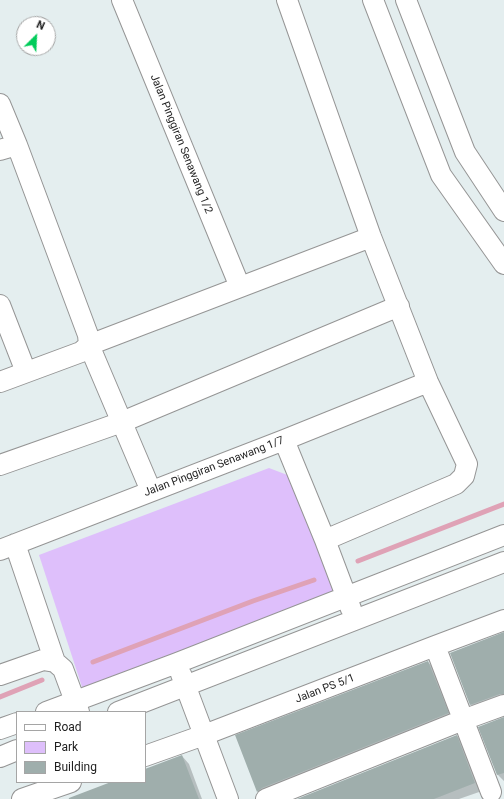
<!DOCTYPE html>
<style>
body{margin:0}
#map{position:relative;width:504px;height:799px;overflow:hidden;background:#e4eeef;font-family:Roboto,sans-serif}
canvas{display:block}
.legend{position:absolute;left:16px;top:711px;width:130px;height:72px;box-sizing:border-box;background:#fff;border:1px solid #a5a5a5;margin:0;padding:5px 7px;list-style:none;font-size:12px;color:#1e1e1e}
.legend li{display:flex;align-items:center;gap:8px;height:20px}
.legend b{width:20px;border:1px solid #a5a5a5}
.north{position:absolute;left:16px;top:16px;width:40px;height:40px;box-sizing:border-box;background:#fff;border:1px solid #a5a5a5;border-radius:50%;rotate:24deg;font-size:11px;font-weight:700;line-height:16px;text-align:center;color:#1e1e1e}
.north::after{content:'';display:block;margin:auto;width:14px;height:18px;background:#00cc5a;clip-path:polygon(50% 0,100% 100%,50% 72%,0 100%)}
</style>
<div id="map">
<canvas width="504" height="799"></canvas>
<ul class="legend">
<li><b style="height:5px;background:#fff"></b>Road</li>
<li><b style="height:11px;background:#debffb"></b>Park</li>
<li><b style="height:11px;background:#9faeac"></b>Building</li>
</ul>
<div class="north">N</div>
</div>
<script>
const g = document.querySelector('canvas').getContext('2d');
g.lineJoin = 'round';
function paint(path, color) {
  g.fillStyle = color;
  g.fill(path, 'evenodd');
}
function toPath(rows) {
  const path = new Path2D();
  for (const r of rows) {
    path.moveTo(r[0], r[1]);
    for (let i = 2; i < r.length; i += 2) path.lineTo(r[i], r[i + 1]);
  }
  return path;
}
function stroke(path, color, width, dash) {
  g.strokeStyle = color;
  g.lineWidth = width;
  g.lineCap = dash ? 'butt' : 'round';
  g.setLineDash(dash || []);
  g.stroke(path);
}
function drawText(font, color, halo, rows, align = 'center') {
  g.font = font + ' Roboto,sans-serif';
  g.lineWidth = 3;
  g.setLineDash([]);
  g.textBaseline = 'middle';
  g.strokeStyle = halo;
  g.fillStyle = color;
  for (const [text, x, y, turn = 0] of rows) {
    g.save();
    g.translate(x, y);
    g.rotate((+turn || 0) * Math.PI / 180);
    g.textAlign = isNaN(turn) ? turn : align;
    if (halo) g.strokeText(text, 0, 0);
    g.fillText(text, 0, 0);
    g.restore();
  }
}
paint(toPath([
 [269,468,290,476,337,592,83,690,39,555]
]), '#debffb');
paint(toPath([
 [504,633,504,703,478,712,471,705],
 [428,662,435,669,455,721,265,798,258,791,236,736],
 [504,718,504,781,498,775,480,727],
 [457,736,464,743,482,791,459,799,300,799],
 [182,756,189,764,202,799,68,799,113,782,145,782,145,770]
]), '#0003');
stroke(toPath([
 [358,561,504,504],
 [93,662,253,601,314,580],
 [0,697,42,680]
]), '#dfa2b6', 5);
paint(toPath([
 [504,632,504,694,500,694,470,705,450,653],
 [428,661,449,713,262,788,257,792,235,735],
 [504,717,504,773,497,775,478,727],
 [457,735,475,783,434,799,297,799],
 [182,755,199,799,69,799,69,798,111,782,145,782,145,769]
]), '#9faeac');
const minor = toPath([
 [122,0,240,287],
 [373,0,441,175,504,264],
 [406,0,465,152,504,211],
 [0,104,17,145,88,335,89,345,151,491],
 [0,150,17,145],
 [0,305,26,372],
 [0,382,81,352,89,345,371,237],
 [284,440,325,540,456,484,464,476,467,464,428,382,371,237,287,0],
 [0,465,122,422,399,306],
 [325,540,351,609],
 [15,544,55,662],
 [0,550,284,440,428,382],
 [435,646,491,792],
 [181,674,228,799],
 [0,675,43,660,55,662,63,669,79,712],
 [46,712,177,663,504,535],
 [118,712,504,562],
 [0,729,17,723],
 [145,756,204,735,435,646,504,620],
 [0,757,17,750],
 [22,799,71,782],
 [266,799,463,720,504,705]
]);
stroke(minor, '#959595', 22);
stroke(minor, '#fff', 20);
drawText('11px', '#1e1e1e', '#fff', [
 ["Jalan Pinggiran Senawang 1/2",181,144,68],
 ["Jalan Pinggiran Senawang 1/7",214,467,-21],
 ["Jalan PS 5/1",325,689,-21]
]);
</script>
